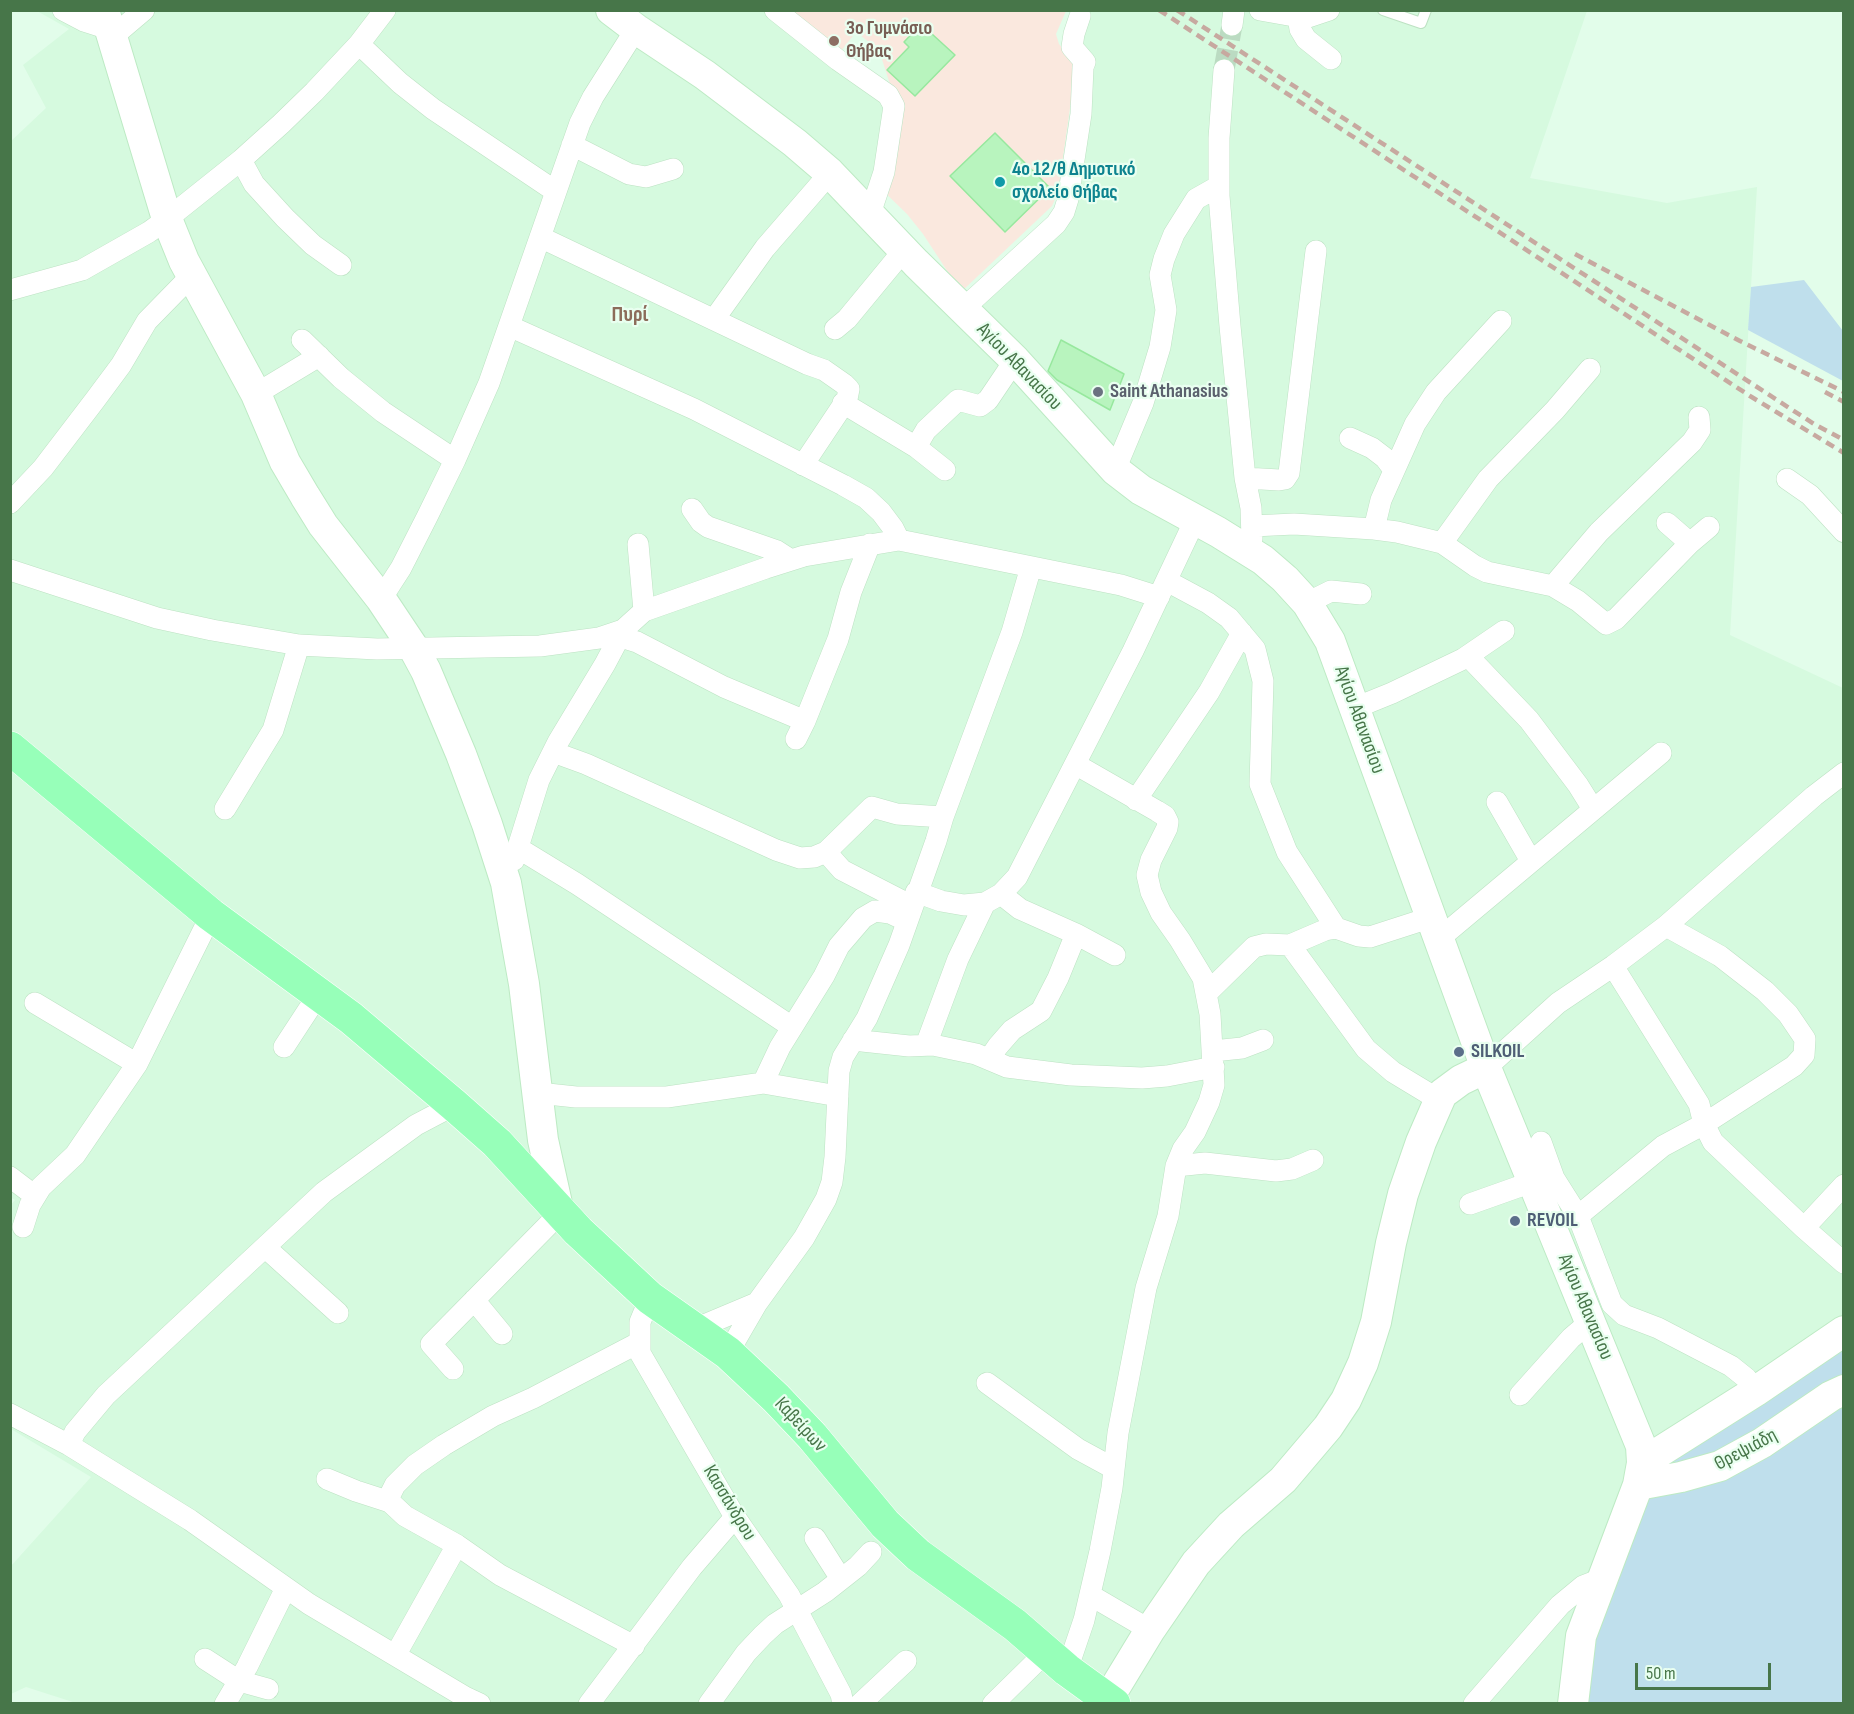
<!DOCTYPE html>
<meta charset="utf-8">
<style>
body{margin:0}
#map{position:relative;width:1854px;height:1714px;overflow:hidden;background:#e2fdea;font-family:"Sofia Sans Condensed",sans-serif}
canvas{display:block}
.frame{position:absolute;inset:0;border:12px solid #477649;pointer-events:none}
.scale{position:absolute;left:1635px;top:1663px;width:136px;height:27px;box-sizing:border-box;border:3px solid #477649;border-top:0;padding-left:8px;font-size:18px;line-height:21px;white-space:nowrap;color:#477649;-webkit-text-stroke:4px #e9fff0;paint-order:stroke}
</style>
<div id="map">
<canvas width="1854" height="1714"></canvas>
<div class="frame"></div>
<div class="scale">50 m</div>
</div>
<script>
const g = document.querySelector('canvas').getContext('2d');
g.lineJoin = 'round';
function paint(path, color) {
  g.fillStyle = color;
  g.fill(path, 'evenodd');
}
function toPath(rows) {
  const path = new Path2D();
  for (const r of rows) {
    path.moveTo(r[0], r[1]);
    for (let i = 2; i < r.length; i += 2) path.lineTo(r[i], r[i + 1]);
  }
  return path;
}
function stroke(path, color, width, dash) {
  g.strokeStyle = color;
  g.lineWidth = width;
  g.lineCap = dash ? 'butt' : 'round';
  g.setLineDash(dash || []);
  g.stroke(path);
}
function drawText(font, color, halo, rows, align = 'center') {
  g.font = font + ' "Sofia Sans Condensed",sans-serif';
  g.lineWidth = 4.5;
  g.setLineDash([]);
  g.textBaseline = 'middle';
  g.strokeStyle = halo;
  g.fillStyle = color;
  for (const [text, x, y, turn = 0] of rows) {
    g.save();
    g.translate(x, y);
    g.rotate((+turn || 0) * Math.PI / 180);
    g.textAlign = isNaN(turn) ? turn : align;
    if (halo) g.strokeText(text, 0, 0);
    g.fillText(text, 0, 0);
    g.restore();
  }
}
paint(toPath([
 [37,11,773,11,888,103,870,198,974,306,1063,220,1095,65,1067,24,1074,11,1587,11,1530,178,1667,203,1757,187,1730,635,1843,688,1843,1703,79,1704,26,1687,11,1694,11,1566,91,1477,11,1429,10,1206,15,1200,10,1197,10,142,46,108,23,65,69,29]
]), '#d6fadf');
paint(toPath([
 [780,11,1066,11,1056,34,1059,44,1076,66,1058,192,1052,206,961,292,923,234,907,214,877,185,896,103,879,50,856,32,837,56]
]), '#fae8de');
paint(toPath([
 [1804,280,1843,331,1843,381,1748,330,1751,287],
 [1843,1349,1844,1699,1841,1703,1584,1704,1585,1666,1649,1473]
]), '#bfdfec');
const building = toPath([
 [921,24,955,55,915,96,887,70,909,47,904,42,921,24],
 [995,133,1050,188,1005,232,950,176,995,133],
 [1061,340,1124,374,1110,410,1057,380,1048,371,1061,340]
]);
paint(building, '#b8f4be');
stroke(building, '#97e89e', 1.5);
stroke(toPath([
 [1224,70,1232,25]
]), '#bbdbc2', 21, [21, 10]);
const lane = toPath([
 [1383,10,1421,23,1426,10]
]);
const street = toPath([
 [63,10,84,21,109,29],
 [775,10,838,60,888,95,894,106,884,172,870,214],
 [1260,10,1305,18,1329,10],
 [1298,17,1300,29,1306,39,1331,59],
 [1232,25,1234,10],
 [111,38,144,10],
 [359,44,400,83,433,109,555,191],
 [1224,70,1219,138,1219,196,1230,326,1245,478,1251,508,1252,539],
 [572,145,629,174,646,177,673,169],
 [241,160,254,184,285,218,313,245,341,265],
 [540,237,807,364,824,370,844,384,849,389,847,399,803,465],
 [10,290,82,270,149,232,167,219,241,160,281,124,314,92,359,44,385,10],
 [963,309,1056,224,1064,212,1068,199,1081,114,1083,67,1085,62,1072,47,1074,34,1080,16],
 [715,318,765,248,830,173],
 [509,326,694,409,843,485,866,498,881,512,893,528,899,540],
 [835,329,847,319,904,250],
 [302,340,341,378,383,412,455,460],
 [256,394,319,356],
 [843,403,916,447,945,470],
 [1350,438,1372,448,1385,458,1394,470],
 [916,447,926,430,958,400,980,406,988,400,1015,360],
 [1115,470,1143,403,1160,347,1166,310,1160,275,1164,259,1174,234,1196,199,1219,186],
 [1245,478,1279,480,1285,479,1289,473,1316,251],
 [1787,479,1810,495,1844,532],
 [10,503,43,468,95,400,121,365,147,321,192,275],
 [692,509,701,522,708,527,777,551,791,560],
 [1667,523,1690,543],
 [1253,526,1294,524,1374,529,1397,532,1442,543,1475,566,1487,572,1553,586,1578,601,1606,624,1616,619,1690,543,1709,527],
 [1374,529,1381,500,1415,424,1436,392,1501,321],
 [1442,543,1488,479,1555,410,1590,369],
 [638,544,644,611],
 [10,570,157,618,212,630,299,645,377,649,540,646,599,638,623,630,644,611,766,568,804,556,899,540,1121,585,1159,597],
 [1167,581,1208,603,1229,618,1255,649,1263,681,1260,784,1287,852,1336,928],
 [1553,586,1599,532,1692,442,1700,430,1699,417],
 [381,599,401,568,427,517,455,460,489,383,580,123,593,97,636,29],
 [1307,603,1331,591,1361,594],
 [621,637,637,642,724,687,805,721],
 [1468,656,1529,720,1578,785,1593,809],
 [1355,708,1392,693,1463,659,1504,631],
 [796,739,805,721,838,639,851,592,870,544],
 [553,752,586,764,776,850,800,858,814,857,826,852,872,807,897,814,943,817],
 [1136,800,1209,692,1242,633],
 [1497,802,1531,861],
 [225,809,273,730,299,645],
 [518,848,577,884,792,1027],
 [826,852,842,870,912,906],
 [514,860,539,780,558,742,605,664,623,630],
 [916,892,941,901,964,905,985,903,1001,894,1017,877,1133,651,1195,520],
 [1001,894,1020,909,1076,934,1115,955],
 [1666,926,1720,956,1765,991,1788,1014,1805,1039,1804,1055,1794,1066,1704,1124,1713,1142,1804,1228,1844,1263],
 [1440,938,1661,753],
 [1290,945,1366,1049,1393,1072,1431,1095,1442,1094],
 [1207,993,1254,947,1266,944,1290,945,1325,930,1336,928,1359,936,1370,937,1432,917],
 [35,1003,137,1064],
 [853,1040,909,1046,933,1045,976,1054,1007,1067,1071,1075,1142,1078,1167,1076,1214,1067],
 [926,1045,958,959,985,903],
 [284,1047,318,995],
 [1213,1051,1242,1048,1263,1040],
 [989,1059,998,1046,1012,1030,1041,1011,1058,978,1076,934],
 [1486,1068,1558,1003,1613,966,1666,926,1814,796,1844,773],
 [763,1083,780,1047,824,976,839,946,863,918,875,911,890,913,907,921],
 [538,1093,576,1097,667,1097,763,1083,838,1096],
 [454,1105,416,1125,324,1192,106,1395,75,1432,69,1445,190,1520,309,1604,465,1697,480,1704],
 [1541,1142,1554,1178,1578,1216,1612,1304,1624,1315,1658,1328,1731,1366,1746,1378,1756,1391],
 [1176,1166,1205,1163,1276,1171,1292,1169,1313,1160],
 [10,1177,35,1196],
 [1470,1204,1532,1182],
 [1578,1216,1663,1146,1704,1124,1699,1104,1613,966],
 [23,1227,30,1205,41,1187,75,1155,137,1064,211,915],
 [1804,1228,1844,1185],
 [266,1248,338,1313],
 [650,1298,640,1322,640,1353,735,1517,789,1595,841,1694,843,1704],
 [474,1300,502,1334],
 [695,1329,757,1303],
 [728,1353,757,1303,804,1238,826,1199,832,1182,835,1157,839,1071,843,1057,867,1018,899,945,936,841,943,817,1012,632,1031,567],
 [453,1369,431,1344,561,1212],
 [987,1383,1078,1449,1113,1468],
 [1520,1395,1571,1338,1591,1321],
 [10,1414,69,1445],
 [327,1479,356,1491,390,1502],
 [815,1538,841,1579],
 [1090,1595,1150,1630],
 [634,1646,500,1575,457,1545,405,1516,390,1502,390,1495,395,1485,415,1465,444,1445,493,1416,533,1398,640,1342],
 [396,1654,457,1545],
 [205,1659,239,1681,268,1689],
 [1067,1670,1084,1620,1100,1551,1112,1488,1118,1433,1146,1288,1168,1216,1176,1166,1183,1149,1195,1132,1209,1102,1214,1085,1210,1014,1203,978,1180,940,1161,913,1151,892,1147,875,1151,860,1167,828,1168,822,1165,816,1157,811,1075,764],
 [225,1704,247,1667,286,1588],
 [589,1704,692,1567,735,1517],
 [709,1704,746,1653,763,1635,775,1624,825,1592,858,1566,871,1552],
 [860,1704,906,1661],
 [993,1704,1046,1652],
 [1474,1704,1560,1605,1583,1586,1601,1579]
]);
const secondary = toPath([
 [104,10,167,219,184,261,256,394,285,462,305,496,323,525,381,599,413,647,426,671,461,754,487,824,506,883,524,984,543,1140,558,1208],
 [611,10,636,29,705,75,795,143,830,173,916,263,1015,360,1115,470,1141,490,1218,532,1263,560,1285,579,1307,603,1330,641,1486,1068,1641,1446,1642,1463,1638,1485,1581,1636,1573,1704],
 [1642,1463,1756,1391,1844,1331],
 [1638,1485,1681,1477,1720,1466,1762,1443,1831,1396,1844,1390],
 [1108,1699,1150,1630,1196,1563,1231,1525,1283,1480,1328,1427,1346,1400,1363,1363,1376,1322,1391,1243,1403,1194,1421,1142,1442,1094,1461,1080,1486,1068]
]);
const primary = toPath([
 [10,748,211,915,351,1018,454,1105,497,1143,578,1231,650,1298,728,1353,776,1398,812,1436,885,1524,918,1555,1015,1625,1067,1670,1114,1704]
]);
stroke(lane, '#bde2c3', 12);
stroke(street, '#bde2c3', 22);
stroke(secondary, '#bdeac4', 32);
stroke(primary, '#fff', 34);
stroke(lane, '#fff', 10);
stroke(street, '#fff', 21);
stroke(secondary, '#fff', 30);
stroke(primary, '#97ffb9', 33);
stroke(toPath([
 [1159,10,1750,396,1844,453],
 [1177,10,1814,424,1844,440],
 [1575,254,1740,341,1844,392],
 [1825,392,1844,402]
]), '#c7a9a0', 4.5, [9, 6]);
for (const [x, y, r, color] of [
 [834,41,6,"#8d6e63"],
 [1000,182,6,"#0f9aa8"],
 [1098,392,6,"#6b7280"],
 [1459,1052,6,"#5c6f8a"],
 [1515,1221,6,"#5c6f8a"]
]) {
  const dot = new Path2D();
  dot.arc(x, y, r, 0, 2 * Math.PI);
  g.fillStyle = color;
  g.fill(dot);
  stroke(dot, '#e9fff0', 2);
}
drawText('bold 20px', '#785e54', '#e9fff0', [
 ["3ο Γυμνάσιο",846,29],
 ["Θήβας",846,52]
], 'left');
drawText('bold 20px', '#0d838f', '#e9fff0', [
 ["4ο 12/θ Δημοτικό",1012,170],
 ["σχολείο Θήβας",1012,193]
], 'left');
drawText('20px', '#477649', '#e9fff0', [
 ["Αγίου Αθανασίου",1019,367,46],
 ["Αγίου Αθανασίου",1359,720,70],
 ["Αγίου Αθανασίου",1585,1307,67],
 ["Καβείρων",800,1425,47],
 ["Θρεψιάδη",1746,1450,-28],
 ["Κασσάνδρου",729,1503,59]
]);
drawText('bold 20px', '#5b616d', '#e9fff0', [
 ["Saint Athanasius",1110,392]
], 'left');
drawText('bold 20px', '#4e5e75', '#e9fff0', [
 ["SILKOIL",1471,1052],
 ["REVOIL",1527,1221]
], 'left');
drawText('bold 22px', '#8c6c5a', '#e9fff0', [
 ["Πυρί",630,315]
]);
</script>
